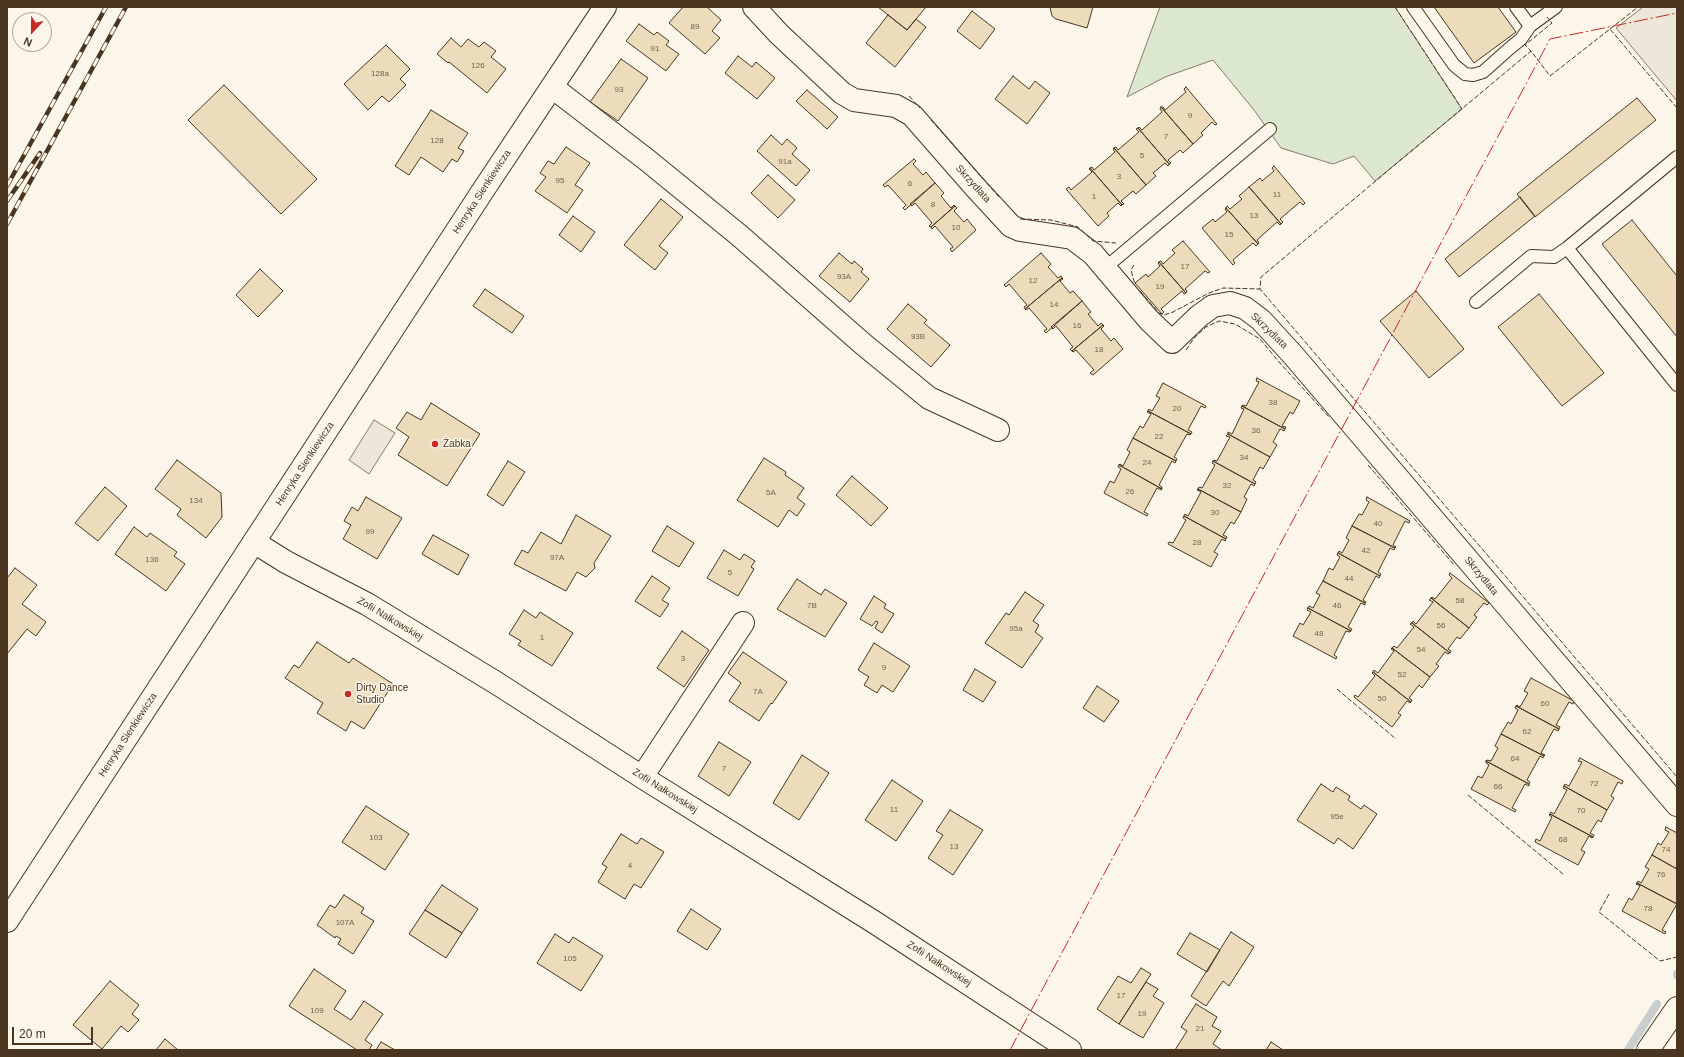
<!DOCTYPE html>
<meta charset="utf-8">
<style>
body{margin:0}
#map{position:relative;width:1684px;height:1057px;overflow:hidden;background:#fbf6e9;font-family:Arial,sans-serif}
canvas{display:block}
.frame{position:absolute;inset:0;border:8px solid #4a3520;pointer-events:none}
.north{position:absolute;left:12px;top:12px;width:40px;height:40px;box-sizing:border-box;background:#fbf6e9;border:1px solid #b4a999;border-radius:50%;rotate:202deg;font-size:11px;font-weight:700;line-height:16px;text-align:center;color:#4a3520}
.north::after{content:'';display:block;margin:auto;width:14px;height:18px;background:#c62828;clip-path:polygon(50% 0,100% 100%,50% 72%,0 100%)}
.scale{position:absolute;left:12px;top:1027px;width:81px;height:18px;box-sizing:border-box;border:2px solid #4a3520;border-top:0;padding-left:5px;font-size:12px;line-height:14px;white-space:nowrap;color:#4a3520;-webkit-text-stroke:3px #fbf6e9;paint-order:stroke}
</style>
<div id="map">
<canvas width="1684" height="1057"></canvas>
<div class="frame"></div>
<div class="north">N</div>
<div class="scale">20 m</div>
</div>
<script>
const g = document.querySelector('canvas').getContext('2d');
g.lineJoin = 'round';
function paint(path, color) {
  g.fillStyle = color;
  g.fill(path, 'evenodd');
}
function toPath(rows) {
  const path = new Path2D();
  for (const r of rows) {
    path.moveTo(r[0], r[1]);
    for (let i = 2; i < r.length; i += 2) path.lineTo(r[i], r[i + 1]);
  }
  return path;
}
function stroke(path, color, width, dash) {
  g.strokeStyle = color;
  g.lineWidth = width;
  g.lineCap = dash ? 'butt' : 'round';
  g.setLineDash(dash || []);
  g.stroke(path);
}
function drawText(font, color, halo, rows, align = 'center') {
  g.font = font + ' Arial,sans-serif';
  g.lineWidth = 3;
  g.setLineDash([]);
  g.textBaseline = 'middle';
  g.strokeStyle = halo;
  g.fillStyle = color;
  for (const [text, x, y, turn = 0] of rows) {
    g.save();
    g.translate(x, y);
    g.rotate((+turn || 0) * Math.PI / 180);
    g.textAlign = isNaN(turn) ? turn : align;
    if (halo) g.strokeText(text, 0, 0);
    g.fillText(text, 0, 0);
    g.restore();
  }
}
const green = toPath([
 [1160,7,1395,7,1462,109,1375,181,1354,156,1333,164,1281,148,1254,110,1213,60,1165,77,1127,97,1160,7]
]);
paint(green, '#dce7d0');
stroke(green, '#887966', 1);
const parking = toPath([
 [1643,7,1677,7,1677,101,1616,28,1643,7],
 [374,420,395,433,369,474,349,460,374,420]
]);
paint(parking, '#ede7d9');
stroke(parking, '#887966', 1);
stroke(toPath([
 [1677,975,1677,974],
 [1628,1050,1657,1004]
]), '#c9cecd', 8);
const building = toPath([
 [683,7,707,7,721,20,712,31,720,38,705,54,669,23,683,7],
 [878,7,926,7,907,30,878,7],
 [1050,7,1093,7,1087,28,1056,19,1052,16,1050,7],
 [1434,7,1498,7,1516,32,1474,63,1434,7],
 [972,11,995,29,980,49,957,31,972,11],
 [888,15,907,30,916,19,926,27,895,67,866,43,888,15],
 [639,24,654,35,657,32,669,41,666,45,679,54,666,71,626,41,639,24],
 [451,38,461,47,468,39,479,47,484,42,496,51,491,57,506,69,487,93,449,62,448,63,437,54,451,38],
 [386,45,410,69,400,79,406,85,389,102,382,96,368,110,344,84,386,45],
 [738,56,752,67,756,62,775,78,757,99,725,73,738,56],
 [621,59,648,78,618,121,590,102,621,59],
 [1013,76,1029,89,1035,81,1050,93,1027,124,995,99,1013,76],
 [224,85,317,179,281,214,188,120,224,85],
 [1186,87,1217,124,1215,125,1212,122,1201,133,1203,135,1193,144,1161,107,1163,107,1165,110,1186,92,1184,89,1186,87],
 [807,90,838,117,827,129,796,101,807,90],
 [1637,98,1656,120,1535,217,1517,194,1637,98],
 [1161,107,1193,144,1183,153,1180,150,1168,160,1171,163,1169,164,1138,128,1139,127,1142,130,1162,112,1160,109,1161,107],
 [431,110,468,133,458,148,464,151,457,162,452,159,443,172,421,157,409,175,395,166,431,110],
 [1138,128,1169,164,1168,166,1165,163,1153,173,1156,176,1146,185,1114,148,1116,147,1118,150,1139,132,1136,129,1138,128],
 [771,135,782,145,787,139,797,148,792,154,810,170,796,186,757,151,771,135],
 [566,147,590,163,575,185,583,190,567,213,535,191,546,177,540,173,548,161,554,164,566,147],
 [1114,148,1146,185,1136,194,1133,191,1121,201,1124,204,1122,205,1090,168,1092,167,1094,170,1115,152,1113,149,1114,148],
 [914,159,916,161,913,164,923,175,926,172,935,183,905,210,903,208,906,205,888,185,885,187,883,185,914,159],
 [1274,166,1305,203,1303,205,1300,202,1280,219,1283,222,1281,224,1249,187,1260,178,1262,181,1274,171,1272,168,1274,166],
 [1090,168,1122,205,1121,206,1118,203,1107,213,1109,216,1098,226,1066,189,1069,187,1071,190,1092,172,1089,169,1090,168],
 [768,175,795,200,778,218,751,193,768,175],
 [935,183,944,193,941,196,951,208,954,205,955,206,931,227,929,226,932,223,915,203,912,206,910,204,935,183],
 [1249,187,1281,224,1280,225,1277,222,1257,240,1259,243,1258,244,1226,208,1227,206,1230,209,1242,199,1239,196,1249,187],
 [1520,197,1535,216,1459,277,1445,259,1520,197],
 [661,199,683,217,659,246,668,253,655,270,624,245,661,199],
 [955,206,957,208,954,211,964,222,967,219,976,230,952,252,950,249,953,247,935,226,932,229,931,227,955,206],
 [1226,208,1258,244,1256,246,1253,243,1233,260,1235,263,1233,265,1202,228,1213,219,1215,222,1227,212,1225,209,1226,208],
 [573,216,595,232,581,252,559,235,573,216],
 [1632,220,1677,276,1677,337,1602,244,1632,220],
 [1183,241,1210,272,1208,273,1205,271,1185,289,1187,291,1186,293,1159,262,1161,261,1163,264,1175,253,1172,250,1183,241],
 [839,253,852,264,854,261,863,269,861,272,869,279,850,302,819,276,839,253],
 [1041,253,1051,264,1048,267,1058,278,1061,276,1062,278,1025,309,1024,307,1027,305,1009,284,1006,287,1004,285,1041,253],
 [1159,262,1186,293,1184,294,1182,291,1161,309,1164,312,1162,314,1135,283,1146,274,1148,277,1160,266,1158,263,1159,262],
 [260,269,283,291,258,317,236,295,260,269],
 [1062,278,1063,279,1060,281,1070,293,1073,291,1082,301,1046,333,1044,331,1047,329,1029,308,1026,310,1025,309,1062,278],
 [485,289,524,316,512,333,473,306,485,289],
 [1416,291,1464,349,1429,378,1380,321,1416,291],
 [1539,294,1604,373,1562,406,1498,327,1539,294],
 [1082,301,1091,312,1088,314,1098,326,1101,323,1103,325,1072,351,1070,349,1073,347,1056,326,1053,329,1051,327,1082,301],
 [908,304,927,320,924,323,950,345,931,367,887,329,908,304],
 [1103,325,1104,326,1101,329,1111,341,1114,338,1123,349,1093,375,1090,373,1094,370,1076,350,1073,352,1072,351,1103,325],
 [1257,378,1300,401,1293,414,1290,412,1282,426,1286,427,1285,429,1242,406,1243,405,1246,406,1259,382,1256,381,1257,378],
 [1163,383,1206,406,1205,408,1201,406,1188,430,1192,432,1191,434,1148,411,1149,409,1152,411,1160,398,1156,396,1163,383],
 [431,403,480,434,447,486,398,455,409,437,396,428,407,412,421,420,431,403],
 [1242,406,1285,429,1284,431,1280,429,1273,442,1277,445,1270,457,1228,434,1228,432,1232,434,1244,409,1241,408,1242,406],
 [1148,411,1191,434,1190,435,1187,434,1174,457,1177,459,1176,461,1133,438,1140,426,1143,428,1151,414,1147,412,1148,411],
 [1228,434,1270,457,1263,469,1260,467,1253,480,1256,482,1255,484,1213,461,1214,460,1217,461,1230,437,1226,436,1228,434],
 [1133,438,1176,461,1175,463,1172,461,1159,485,1162,487,1162,489,1119,465,1120,464,1123,466,1130,452,1127,450,1133,438],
 [764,458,786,472,785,475,804,488,797,498,805,504,797,516,789,510,778,527,737,500,764,458],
 [177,460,221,493,222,517,206,538,177,515,181,509,155,489,177,460],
 [508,461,525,472,503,506,487,495,508,461],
 [1213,461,1255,484,1254,486,1251,484,1244,497,1247,499,1241,512,1198,489,1199,487,1202,488,1215,465,1212,463,1213,461],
 [1119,465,1162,489,1161,490,1157,488,1144,512,1148,514,1147,516,1104,493,1110,481,1114,483,1121,469,1118,467,1119,465],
 [852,476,888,508,871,526,836,495,852,476],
 [105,487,127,506,98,541,75,523,105,487],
 [1198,489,1241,512,1234,524,1231,522,1223,535,1227,537,1226,539,1184,516,1185,514,1188,516,1201,492,1197,490,1198,489],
 [366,497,402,518,377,559,343,539,351,525,344,521,352,507,358,511,366,497],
 [1367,497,1410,521,1409,523,1405,521,1393,545,1396,547,1395,548,1352,526,1359,514,1362,515,1369,502,1366,500,1367,497],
 [576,515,611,536,594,563,595,568,586,577,577,572,566,591,514,564,522,550,528,553,541,532,561,544,576,515],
 [1184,516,1226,539,1225,541,1222,539,1214,552,1218,554,1211,567,1168,544,1169,542,1173,543,1186,520,1183,518,1184,516],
 [667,526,694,543,679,567,652,551,667,526],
 [1352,526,1395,548,1394,550,1390,548,1378,572,1381,574,1380,576,1338,553,1339,551,1342,553,1349,540,1346,538,1352,526],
 [134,527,147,537,150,533,177,552,174,556,185,564,166,591,115,554,134,527],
 [433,535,469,555,458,575,422,554,433,535],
 [724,550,740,560,744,554,755,561,751,567,754,569,738,596,707,578,724,550],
 [1338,553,1380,576,1379,578,1376,576,1363,600,1366,602,1365,603,1323,581,1329,568,1333,570,1340,557,1337,555,1338,553],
 [15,568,37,585,22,604,46,622,36,636,27,629,7,654,7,578,15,568],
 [1450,573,1489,603,1487,605,1484,603,1474,615,1477,617,1469,628,1431,598,1432,597,1435,599,1452,578,1449,575,1450,573],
 [652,576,670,588,662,600,669,604,660,617,635,601,652,576],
 [797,579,821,595,825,589,847,603,825,637,777,609,797,579],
 [1323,581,1365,603,1365,605,1361,603,1348,627,1352,629,1351,631,1308,608,1309,606,1313,608,1320,595,1316,593,1323,581],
 [1025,592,1044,605,1033,621,1039,625,1035,632,1043,638,1022,668,985,643,1006,613,1009,615,1025,592],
 [874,596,886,604,884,608,894,614,882,633,875,628,878,622,876,621,872,626,860,619,874,596],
 [1431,598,1469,628,1460,639,1457,637,1448,649,1451,651,1450,653,1412,623,1413,621,1416,624,1433,602,1429,600,1431,598],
 [1308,608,1351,631,1350,632,1346,631,1334,655,1337,657,1336,659,1293,636,1300,623,1303,625,1311,612,1307,610,1308,608],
 [524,610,536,618,540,612,573,633,552,666,518,645,521,641,509,634,524,610],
 [1412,623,1450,653,1448,654,1445,652,1436,664,1439,666,1430,677,1392,648,1394,646,1397,648,1414,627,1410,624,1412,623],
 [682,631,709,650,684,687,657,668,682,631],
 [317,642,349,663,353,658,393,684,364,729,351,721,346,731,317,713,323,703,285,678,294,665,299,668,317,642],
 [874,643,910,666,893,692,882,685,877,693,864,685,869,677,858,670,874,643],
 [1392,648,1430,677,1422,688,1419,685,1409,698,1412,700,1411,702,1373,672,1374,670,1378,673,1394,651,1391,649,1392,648],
 [743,652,787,682,772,704,771,703,759,721,729,701,741,683,728,673,743,652],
 [975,669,996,682,983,702,963,690,975,669],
 [1373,672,1411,702,1410,703,1407,701,1398,713,1401,715,1392,727,1354,697,1355,695,1358,697,1375,676,1372,673,1373,672],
 [1531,678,1574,701,1573,704,1569,702,1556,725,1560,727,1559,729,1516,706,1517,705,1520,707,1528,693,1524,691,1531,678],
 [1097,686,1119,701,1104,722,1083,708,1097,686],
 [1516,706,1559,729,1558,731,1554,729,1541,753,1545,755,1544,756,1501,734,1508,722,1511,724,1518,710,1515,708,1516,706],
 [1501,734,1544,756,1543,758,1540,756,1527,780,1530,782,1529,784,1486,761,1487,760,1491,761,1498,748,1495,746,1501,734],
 [719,742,751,762,729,796,698,776,719,742],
 [802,755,829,773,799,820,773,803,802,755],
 [1580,758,1623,781,1622,784,1618,782,1611,796,1614,798,1607,810,1564,786,1565,784,1569,786,1582,762,1578,761,1580,758],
 [1486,761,1529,784,1529,786,1525,784,1512,808,1516,810,1515,812,1471,789,1478,776,1482,778,1489,765,1486,763,1486,761],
 [892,780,923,801,896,841,865,820,892,780],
 [1321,784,1333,792,1336,787,1350,796,1348,800,1361,809,1364,805,1377,814,1353,849,1338,838,1334,844,1297,820,1321,784],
 [1564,786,1607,810,1601,822,1598,820,1590,833,1594,835,1593,837,1550,814,1551,812,1554,814,1567,790,1563,788,1564,786],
 [366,806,409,834,385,870,342,842,366,806],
 [950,810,983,830,953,875,928,858,943,835,936,831,950,810],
 [1550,814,1593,837,1592,838,1589,836,1581,850,1585,852,1578,865,1535,842,1536,839,1540,841,1552,817,1549,815,1550,814],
 [1666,827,1677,833,1677,869,1652,855,1658,843,1661,845,1669,832,1665,830,1666,827],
 [621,834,637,844,641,838,664,852,641,888,634,884,625,899,598,882,607,867,602,864,621,834],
 [1652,855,1677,869,1677,904,1637,883,1638,881,1641,883,1649,869,1645,867,1652,855],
 [1637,883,1677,904,1662,930,1666,932,1665,934,1622,911,1629,898,1632,900,1640,886,1636,884,1637,883],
 [442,885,478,909,462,933,425,910,442,885],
 [344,895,364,908,361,913,374,921,353,954,338,944,341,939,336,936,335,938,317,925,330,905,335,908,344,895],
 [691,909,721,929,707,950,677,931,691,909],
 [425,910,462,933,446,958,409,934,425,910],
 [1231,932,1254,947,1229,986,1223,981,1206,1006,1191,996,1231,932],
 [1190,933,1220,950,1207,972,1177,954,1190,933],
 [555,934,569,943,573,937,603,956,581,991,537,963,555,934],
 [1141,968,1151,974,1119,1024,1097,1009,1118,976,1131,983,1141,968],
 [314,969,346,991,334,1009,351,1020,364,1001,383,1014,365,1040,372,1045,369,1050,357,1050,289,1006,314,969],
 [110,981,139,1005,132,1014,139,1020,128,1032,121,1026,102,1049,73,1025,110,981],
 [1146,982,1158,989,1153,996,1164,1003,1143,1038,1119,1024,1146,982],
 [1196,1004,1217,1017,1212,1026,1221,1031,1213,1044,1222,1050,1175,1050,1187,1031,1181,1027,1196,1004],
 [165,1039,178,1050,156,1050,165,1039],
 [381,1042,395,1050,376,1050,381,1042],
 [1271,1042,1283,1050,1266,1050,1271,1042]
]);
paint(building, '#ecdcbc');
stroke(building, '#4a3520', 1);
const lane = toPath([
 [1413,7,1454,65,1465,74,1473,75,1483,72,1510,48,1521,39,1530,26],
 [1516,7,1530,26,1556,7],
 [1677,157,1567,248,1677,385],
 [1105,268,1270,129],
 [1476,302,1531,256,1554,257,1567,248]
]);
const street = toPath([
 [754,7,779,34,842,93,854,100,896,106,912,115,975,187,1011,226,1020,230,1072,238,1093,254,1149,320,1172,342,1199,316,1213,306,1230,303,1245,308,1261,320,1293,355,1677,805],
 [552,87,647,160,740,236,863,344,929,398,998,430],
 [254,542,286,562,367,604,498,684,642,777,874,922,1070,1050],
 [642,777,743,623],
 [1648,1050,1677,1008]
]);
const secondary = toPath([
 [7,921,482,192,605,7]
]);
stroke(lane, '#4a3520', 14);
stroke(street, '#4a3520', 24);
stroke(secondary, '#4a3520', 24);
stroke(lane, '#fbf6e9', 12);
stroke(street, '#fbf6e9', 22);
stroke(secondary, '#fbf6e9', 22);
const rail = toPath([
 [7,186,106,7],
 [7,201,40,153],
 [7,224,126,7]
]);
stroke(rail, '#4a3520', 4.5);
stroke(rail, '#fbf6e9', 3, [9]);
stroke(toPath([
 [1395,7,1462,109],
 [1610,29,1638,7],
 [1530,52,1531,51,1525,45,1552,23,1547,17],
 [909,96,920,108],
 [1677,108,1610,29,1550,76,1531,51,1261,277,1260,289,1677,777],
 [931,120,1000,198],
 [1020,219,1051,220,1078,227,1093,241,1116,243],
 [1134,265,1131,270,1135,285],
 [1140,291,1159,313,1164,315,1173,312,1209,293,1223,288,1260,289],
 [1186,350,1194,338,1206,327,1219,321,1235,324,1260,339,1279,362,1329,417],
 [1368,465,1455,566],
 [1337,689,1396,739],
 [1468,795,1563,874],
 [1609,894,1599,912,1660,961,1677,957]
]), '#4a3520', 1, [5, 2]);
stroke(toPath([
 [1010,1050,1550,39,1677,13]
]), '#c62828', 1, [14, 3, 2, 3]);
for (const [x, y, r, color] of [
 [435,444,4,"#c62828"],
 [348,694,4,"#c62828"]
]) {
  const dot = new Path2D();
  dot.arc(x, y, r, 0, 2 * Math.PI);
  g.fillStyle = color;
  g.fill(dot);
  stroke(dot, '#fbf6e9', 1.5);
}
drawText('8px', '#725f47', null, [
 ["89",695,27],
 ["91",655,49],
 ["126",478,66],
 ["128a",380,74],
 ["93",619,90],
 ["9",1190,116],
 ["7",1166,137],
 ["128",437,141],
 ["5",1142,156],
 ["91a",785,162],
 ["3",1119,177],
 ["95",560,181],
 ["6",910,184],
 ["11",1277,195],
 ["1",1094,197],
 ["8",933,205],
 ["13",1254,216],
 ["10",956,228],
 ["15",1229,235],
 ["17",1185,267],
 ["93A",844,277],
 ["12",1033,281],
 ["19",1160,287],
 ["14",1054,305],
 ["16",1077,326],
 ["93B",918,337],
 ["18",1099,350],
 ["38",1273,403],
 ["20",1177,409],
 ["36",1256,431],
 ["22",1159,437],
 ["34",1244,458],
 ["24",1147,463],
 ["32",1227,486],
 ["26",1130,492],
 ["5A",771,493],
 ["134",196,501],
 ["30",1215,513],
 ["40",1378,524],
 ["99",370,532],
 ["28",1197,543],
 ["42",1366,551],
 ["97A",557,558],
 ["136",152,560],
 ["5",730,573],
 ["44",1349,579],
 ["58",1460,601],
 ["7B",812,606],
 ["46",1337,606],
 ["56",1441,626],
 ["95a",1016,629],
 ["48",1319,634],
 ["1",542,638],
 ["54",1421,650],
 ["3",683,659],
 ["9",884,668],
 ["52",1402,675],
 ["7A",758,692],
 ["50",1382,699],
 ["60",1545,704],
 ["62",1527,732],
 ["64",1515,759],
 ["7",724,769],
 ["72",1594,784],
 ["66",1498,787],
 ["11",894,810],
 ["70",1581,811],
 ["95e",1337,817],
 ["103",376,838],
 ["68",1563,840],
 ["13",954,847],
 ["74",1666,850],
 ["4",630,866],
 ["76",1661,875],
 ["78",1648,909],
 ["107A",345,923],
 ["105",570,959],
 ["17",1121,996],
 ["109",317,1011],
 ["19",1142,1014],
 ["21",1200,1029]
]);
drawText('10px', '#4a3520', '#fbf6e9', [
 ["Skrzydlata",973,184,48],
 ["Henryka Sienkiewicza",482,192,-57],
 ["Skrzydlata",1269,331,44],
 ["Henryka Sienkiewicza",305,464,-57],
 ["Skrzydlata",1481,576,50],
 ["Zofii Nałkowskiej",390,619,31],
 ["Henryka Sienkiewicza",128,735,-57],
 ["Zofii Nałkowskiej",665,791,32],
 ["Zofii Nałkowskiej",939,964,33]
]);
drawText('10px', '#4a3520', '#fbf6e9', [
 ["Żabka",443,444],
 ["Dirty Dance",356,688],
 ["Studio",356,700]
], 'left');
</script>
